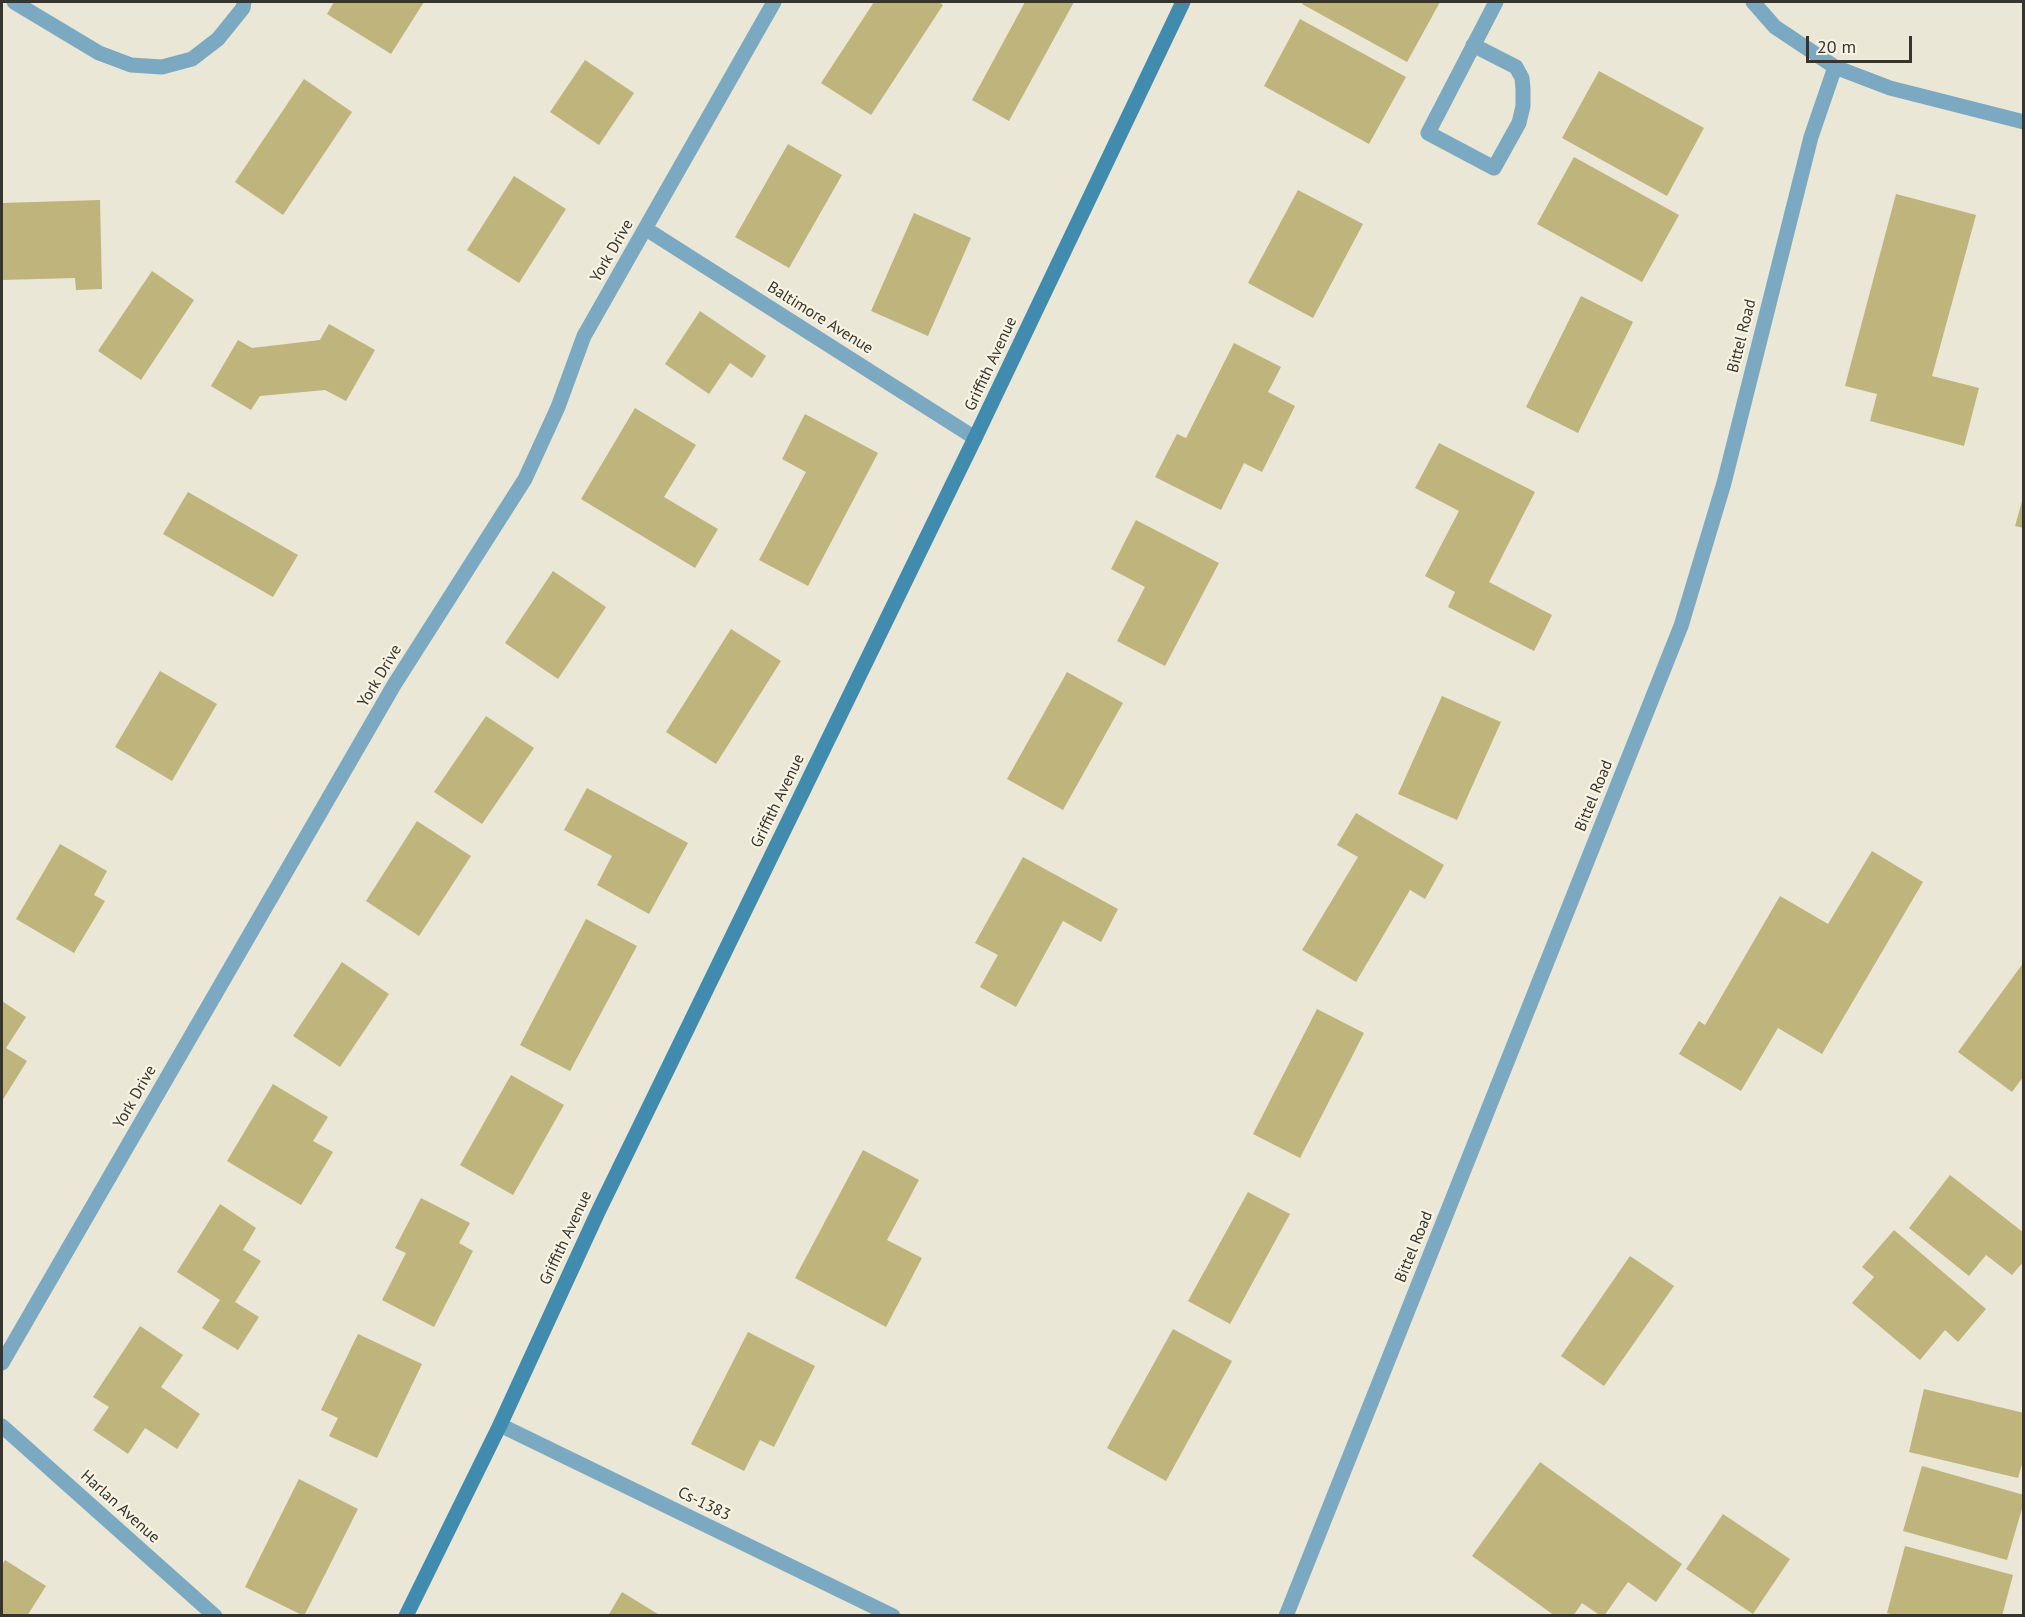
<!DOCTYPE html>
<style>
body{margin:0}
#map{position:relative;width:2025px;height:1617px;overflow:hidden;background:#eae7d6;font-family:"PT Sans",sans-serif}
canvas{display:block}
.frame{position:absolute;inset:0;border:3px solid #35342e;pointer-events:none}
.scale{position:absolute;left:1806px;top:36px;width:106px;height:27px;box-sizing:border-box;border:3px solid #35342e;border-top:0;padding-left:8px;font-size:18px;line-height:21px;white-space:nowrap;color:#35342e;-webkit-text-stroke:4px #f7f4e3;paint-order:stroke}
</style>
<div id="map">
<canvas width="2025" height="1617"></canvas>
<div class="frame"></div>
<div class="scale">20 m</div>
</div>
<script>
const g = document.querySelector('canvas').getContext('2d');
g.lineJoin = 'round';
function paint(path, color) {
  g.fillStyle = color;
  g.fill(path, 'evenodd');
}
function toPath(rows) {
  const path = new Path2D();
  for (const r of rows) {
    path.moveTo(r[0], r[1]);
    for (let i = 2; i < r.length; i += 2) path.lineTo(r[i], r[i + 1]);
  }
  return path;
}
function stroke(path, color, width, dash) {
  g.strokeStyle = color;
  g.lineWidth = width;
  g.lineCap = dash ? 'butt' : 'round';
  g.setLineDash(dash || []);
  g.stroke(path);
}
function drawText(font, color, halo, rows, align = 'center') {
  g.font = font + ' "PT Sans",sans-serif';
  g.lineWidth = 4.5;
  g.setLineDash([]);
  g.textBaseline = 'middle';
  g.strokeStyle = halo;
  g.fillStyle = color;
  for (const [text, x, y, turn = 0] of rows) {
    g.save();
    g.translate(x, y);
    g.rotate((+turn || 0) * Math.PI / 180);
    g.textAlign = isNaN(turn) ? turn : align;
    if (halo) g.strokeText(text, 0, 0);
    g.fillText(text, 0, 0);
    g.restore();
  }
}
paint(toPath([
 [334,2,424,2,391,54,327,14],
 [874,2,939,2,943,5,871,115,821,83],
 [1025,2,1074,2,1009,121,972,100],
 [1303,2,1440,2,1407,62,1302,4],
 [1300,19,1406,77,1369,144,1264,86],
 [585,60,634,93,599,145,550,112],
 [1599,71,1704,128,1667,196,1562,138],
 [304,79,352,112,283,215,235,182],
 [788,144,842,175,789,268,735,237],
 [1574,157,1679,215,1642,282,1537,224],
 [514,176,566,209,519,283,467,250],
 [1298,190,1363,224,1313,318,1248,283],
 [1896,194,1976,215,1932,376,1979,388,1964,446,1870,421,1877,394,1845,386],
 [100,200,102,289,76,290,75,278,2,280,2,203],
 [914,213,971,238,928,336,871,311],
 [152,271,194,300,141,380,98,351],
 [1581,296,1633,322,1578,433,1526,407],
 [700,311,766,356,752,378,730,363,709,394,665,364],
 [329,324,375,350,346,401,325,390,260,396,251,410,211,386,238,340,252,348,320,340],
 [1234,343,1281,367,1268,392,1295,406,1262,472,1244,463,1221,510,1155,477,1177,434,1186,438],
 [635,408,696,445,664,497,718,529,695,568,581,499],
 [805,414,878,453,808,586,759,560,806,472,782,459],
 [1439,443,1535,492,1489,582,1552,615,1534,651,1448,607,1455,592,1425,576,1459,511,1415,488],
 [188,492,298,555,273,597,163,534],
 [2023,498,2024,498,2024,528,2015,526],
 [1136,520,1219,563,1165,666,1117,641,1145,587,1111,569],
 [553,571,606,607,558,679,505,643],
 [731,629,781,661,716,764,666,732],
 [160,671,217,704,172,781,115,747],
 [1067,672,1123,703,1063,810,1007,779],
 [1442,696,1501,722,1457,820,1398,794],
 [486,716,534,748,482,824,434,792],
 [587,788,688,843,649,914,597,885,612,856,564,830],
 [1356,813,1444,865,1425,899,1410,890,1356,982,1302,950,1358,857,1337,845],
 [417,821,471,856,419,936,366,901],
 [60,844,107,871,94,895,105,901,74,953,16,919],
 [1872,851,1923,882,1822,1054,1778,1028,1741,1091,1679,1054,1699,1021,1705,1025,1780,896,1828,924],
 [1023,857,1118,909,1101,942,1063,921,1016,1007,980,987,998,955,975,943],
 [586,919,637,946,570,1071,520,1045],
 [342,962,389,994,340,1067,293,1036],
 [2024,962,2024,1076,2012,1092,1958,1052],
 [2,1001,26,1017,6,1048,27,1061,2,1101],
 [1317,1009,1364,1033,1300,1158,1253,1134],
 [511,1075,564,1105,513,1195,460,1165],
 [273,1084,328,1117,313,1141,333,1152,301,1205,227,1161],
 [863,1150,919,1180,887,1240,922,1258,886,1327,795,1278],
 [1950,1175,2024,1233,2024,1261,2012,1275,1986,1255,1969,1276,1909,1228],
 [1248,1192,1290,1214,1230,1324,1188,1301],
 [421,1198,470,1223,459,1243,473,1251,434,1327,382,1300,406,1253,395,1248],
 [220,1204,256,1228,243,1250,261,1261,235,1302,259,1317,238,1350,202,1328,220,1300,177,1272],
 [1894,1230,1986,1309,1958,1342,1945,1330,1920,1360,1852,1303,1874,1277,1862,1267],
 [1630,1256,1674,1286,1604,1386,1561,1356],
 [140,1326,183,1355,161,1387,200,1414,177,1449,145,1428,128,1454,93,1430,109,1407,93,1397],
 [1173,1329,1232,1361,1166,1481,1107,1448],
 [748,1332,815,1366,774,1447,760,1440,744,1471,691,1444],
 [358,1334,422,1364,377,1458,329,1436,338,1418,321,1410],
 [1924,1389,2024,1413,2024,1457,2018,1478,1909,1452],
 [1540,1462,1682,1564,1656,1602,1628,1582,1604,1616,1601,1616,1582,1603,1573,1616,1555,1616,1472,1556],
 [1922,1466,2024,1495,2024,1502,2007,1560,1903,1531],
 [299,1479,358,1509,304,1616,245,1587],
 [1723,1514,1790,1559,1753,1614,1686,1569],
 [1905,1546,2013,1575,2002,1616,1898,1616,1887,1613],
 [5,1560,46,1586,27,1616,2,1616,2,1565],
 [622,1592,661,1616,608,1616]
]), '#beb47c');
stroke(toPath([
 [14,2,99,53,131,65,162,67,192,59,218,39,243,8,244,2],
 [1753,2,1775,27,1835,67,1890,88,2024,122],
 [1473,45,1516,67,1522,78,1523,89,1523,106,1519,123,1494,168,1428,133,1496,2],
 [646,229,975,438],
 [2,1363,394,685,525,479,558,407,584,336,774,2],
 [500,1425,893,1616],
 [2,1426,215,1616],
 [1286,1616,1681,626,1724,483,1811,137,1835,67]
]), '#7ca9c2', 15);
stroke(toPath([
 [406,1616,500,1425,598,1212,975,438,1183,2]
]), '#418baf', 15);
drawText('16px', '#35342e', '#f7f4e3', [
 ["York Drive",612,251,-60],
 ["Baltimore Avenue",820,318,32],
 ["Bittel Road",1742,336,-76],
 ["Griffith Avenue",991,364,-65],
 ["York Drive",380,676,-59],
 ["Bittel Road",1594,796,-68],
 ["Griffith Avenue",778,801,-64],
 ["York Drive",135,1097,-60],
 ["Griffith Avenue",566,1238,-65],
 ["Bittel Road",1414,1247,-68],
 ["Cs-1383",704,1504,26],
 ["Harlan Avenue",120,1507,42]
]);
</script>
